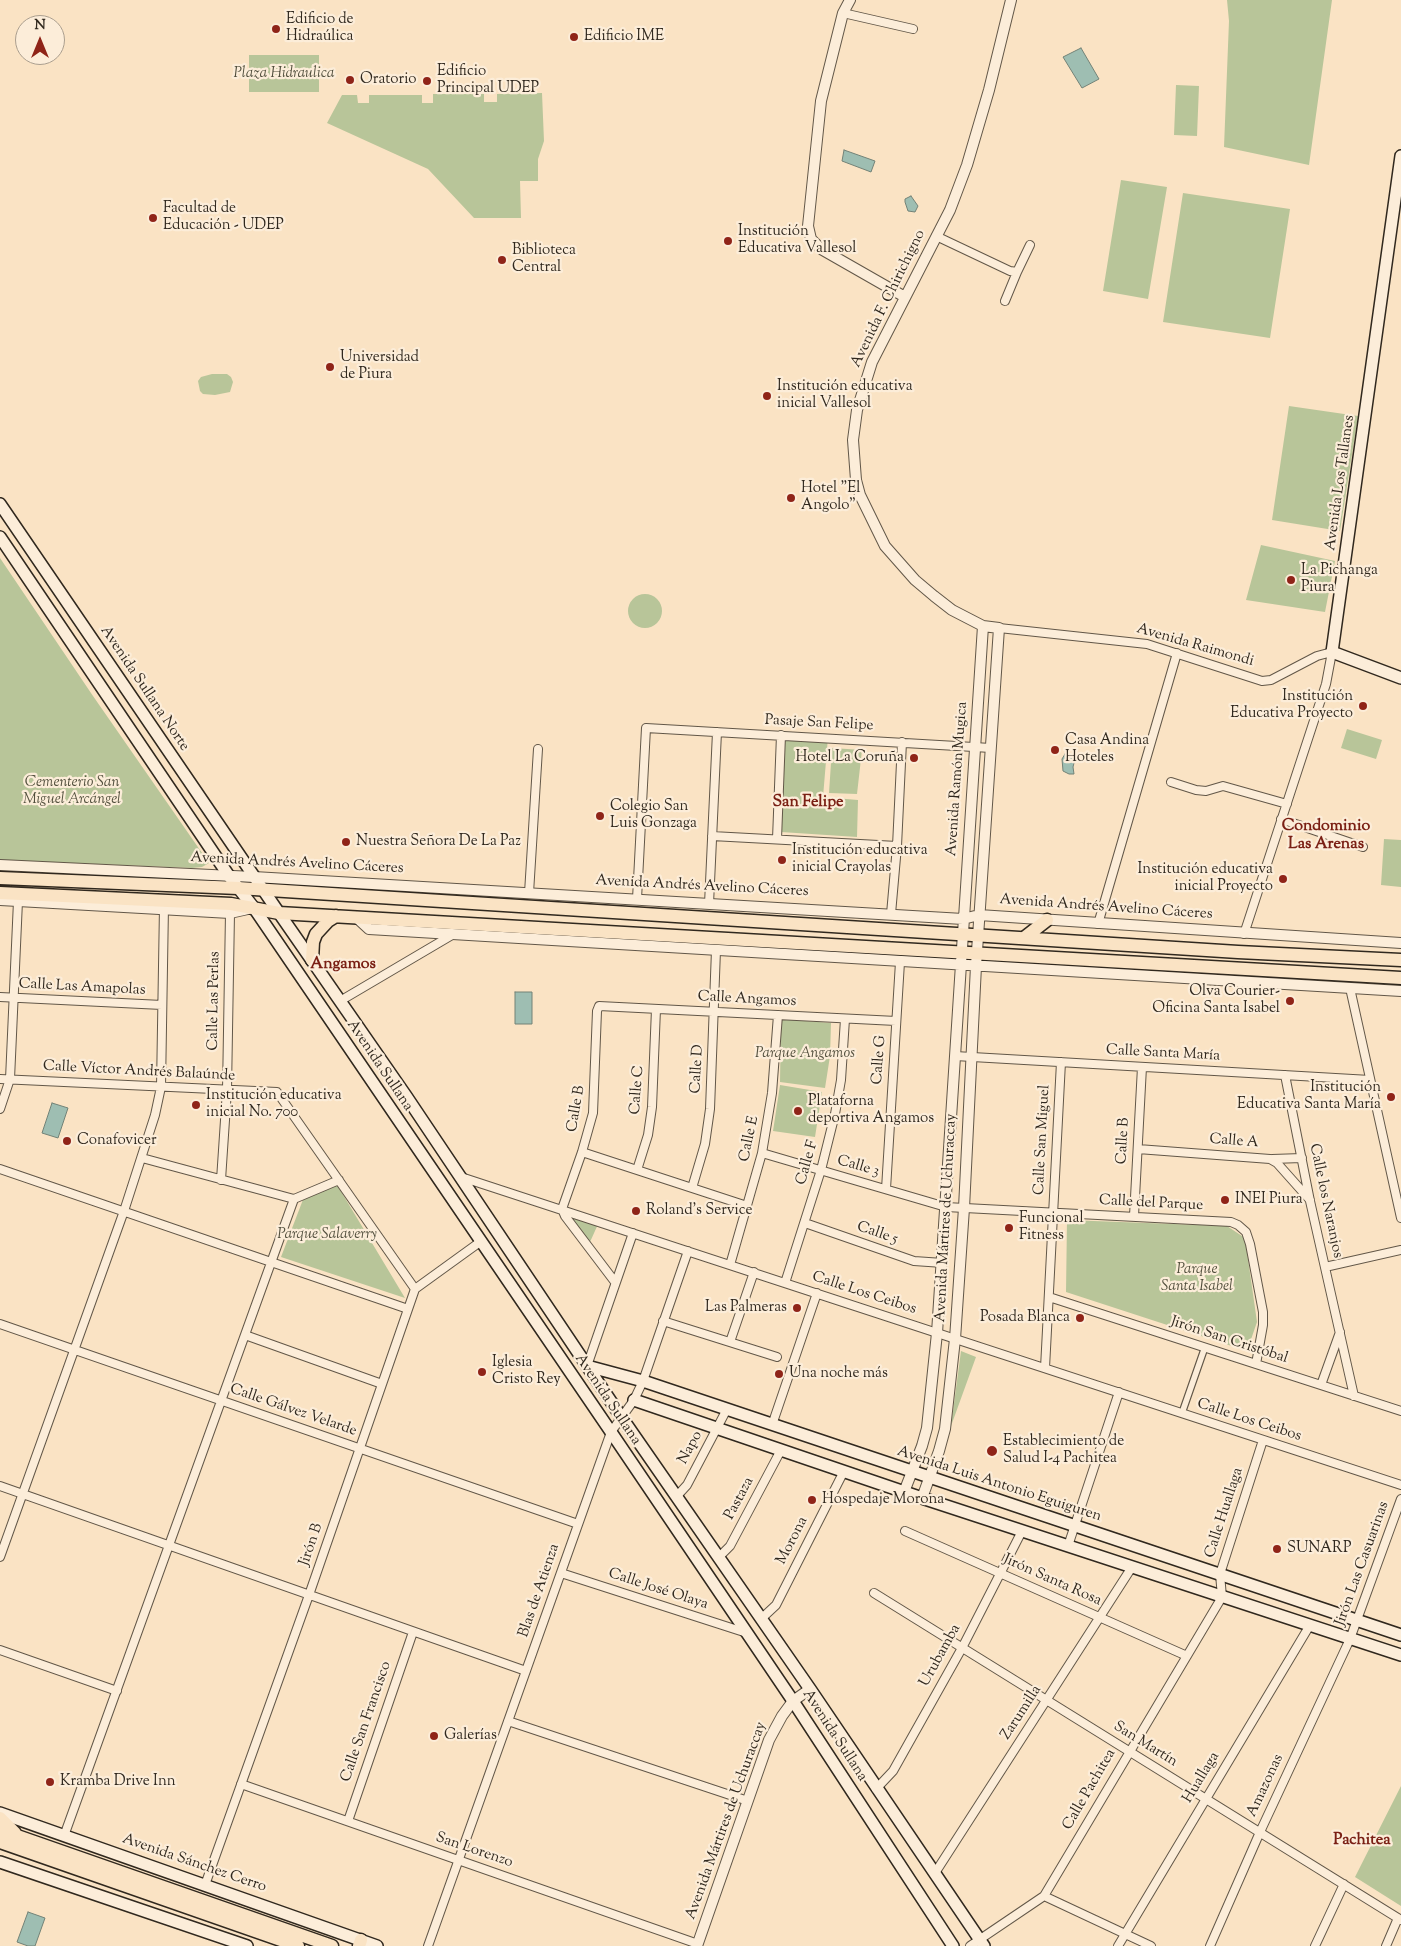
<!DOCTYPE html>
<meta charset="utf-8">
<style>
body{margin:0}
#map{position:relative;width:1401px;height:1946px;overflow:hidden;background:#fae3c4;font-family:"Sorts Mill Goudy",serif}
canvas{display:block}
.north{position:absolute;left:15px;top:15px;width:50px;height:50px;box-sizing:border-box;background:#fcedd9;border:1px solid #aa9e8e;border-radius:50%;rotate:0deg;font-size:14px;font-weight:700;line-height:20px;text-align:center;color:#30281e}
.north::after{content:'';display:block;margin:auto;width:18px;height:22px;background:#8f2418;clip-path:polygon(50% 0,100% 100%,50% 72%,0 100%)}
</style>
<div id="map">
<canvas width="1401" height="1946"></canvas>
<div class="north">N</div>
</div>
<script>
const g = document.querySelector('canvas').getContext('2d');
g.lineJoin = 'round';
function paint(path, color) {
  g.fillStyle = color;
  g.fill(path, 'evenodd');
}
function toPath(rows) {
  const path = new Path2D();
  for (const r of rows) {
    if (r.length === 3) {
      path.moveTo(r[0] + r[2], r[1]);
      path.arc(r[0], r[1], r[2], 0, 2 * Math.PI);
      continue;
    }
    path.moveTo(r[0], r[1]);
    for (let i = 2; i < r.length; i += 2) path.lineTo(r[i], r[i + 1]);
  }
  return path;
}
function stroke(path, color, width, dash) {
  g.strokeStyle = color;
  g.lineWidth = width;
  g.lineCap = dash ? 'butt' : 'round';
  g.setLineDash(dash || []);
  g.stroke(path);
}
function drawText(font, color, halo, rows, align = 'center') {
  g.font = font + ' "Sorts Mill Goudy",serif';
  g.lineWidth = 4.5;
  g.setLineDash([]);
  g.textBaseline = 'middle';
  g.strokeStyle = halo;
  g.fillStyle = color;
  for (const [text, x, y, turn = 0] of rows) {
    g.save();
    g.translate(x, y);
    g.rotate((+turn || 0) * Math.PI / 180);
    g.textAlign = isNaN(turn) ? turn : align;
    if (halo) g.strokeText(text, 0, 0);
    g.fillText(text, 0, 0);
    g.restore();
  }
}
paint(toPath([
 [1227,0,1332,0,1309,165,1224,147,1229,21],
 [249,55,319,55,319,92,249,92],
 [1176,85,1199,86,1197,136,1174,135],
 [542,93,544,141,538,159,538,181,520,181,521,218,474,218,428,169,327,123,342,95,357,95,358,103,369,103,369,95,422,95,422,103,433,103,433,94,484,94,484,102,497,102,497,94],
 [1121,180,1167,187,1148,299,1103,291],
 [1183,193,1290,209,1270,338,1163,322],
 [212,374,227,374,231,377,233,382,230,392,215,395,203,394,200,391,198,381,201,377],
 [1289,406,1358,416,1340,531,1272,520],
 [1261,545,1335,561,1325,612,1246,600],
 [0,558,93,696,209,863,202,867,192,868,0,860],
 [645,611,17],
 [1347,729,1382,740,1376,759,1341,748],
 [785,736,828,737,823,797,858,800,857,837,781,832],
 [832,748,862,750,857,794,829,793],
 [1384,839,1401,840,1401,887,1381,885],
 [781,1019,831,1023,830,1056,825,1088,780,1082],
 [780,1085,822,1092,815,1137,773,1131],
 [336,1183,405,1298,281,1257,304,1197],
 [562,1209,599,1222,590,1242],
 [1067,1220,1227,1226,1245,1238,1257,1322,1247,1351,1066,1292],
 [961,1351,976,1357,951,1426],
 [1401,1786,1401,1906,1355,1877]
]), '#b8c599');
const water = toPath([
 [1081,48,1099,79,1082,88,1063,57,1081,48],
 [844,150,875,161,871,172,842,161,844,150],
 [911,196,918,206,915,212,908,211,905,202,905,199,911,196],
 [1065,754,1071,756,1074,763,1073,767,1074,774,1069,774,1063,771,1062,759,1065,754],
 [515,992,532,992,532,1024,515,1024,515,992],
 [52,1103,68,1108,58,1138,42,1133,52,1103],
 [28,1912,45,1918,35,1946,28,1946,17,1942,28,1912]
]);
paint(water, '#9ebeb2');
stroke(water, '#728277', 1);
const pedestrian = toPath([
 [1182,1413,1205,1347]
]);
const minor = toPath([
 [843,13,913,29],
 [936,236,1010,271,1017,272,1030,245],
 [1005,301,1017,272],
 [999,628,1147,644,1262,681,1271,680,1317,656,1332,652,1326,684,1244,934],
 [1171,782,1196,790,1206,791,1223,786,1287,804],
 [1281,819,1363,847],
 [712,836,897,846],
 [777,839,781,735],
 [529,893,538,749],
 [637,899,646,728,991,748],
 [709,904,717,732],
 [891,914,897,846,902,742],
 [1098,924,1177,653],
 [1350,988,1401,1218],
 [0,997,162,1005],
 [340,1001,452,935],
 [955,1056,1370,1080],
 [1285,1075,1310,1201,1354,1396],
 [0,1079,277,1092,415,1289],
 [0,1109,10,1079,18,901],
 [1138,1149,1270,1159,1277,1163,1310,1200],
 [582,1152,747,1206],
 [762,1153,946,1207,1231,1222,1238,1225,1246,1232,1250,1244,1263,1312,1263,1325,1256,1364],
 [142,1158,294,1199],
 [1272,1159,1302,1158],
 [0,1169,408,1309],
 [637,1170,648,1135,652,1107,656,1009],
 [461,1177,1401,1485],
 [221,1180,227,1090,230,913],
 [692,1188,705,1144,710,1109,716,950],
 [886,1189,900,962],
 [294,1199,339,1180],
 [1134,1216,1142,1067],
 [805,1223,914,1261,943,1263],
 [730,1265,762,1153,772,1093,778,1015],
 [1325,1267,1401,1250],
 [615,1282,565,1216,562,1209,582,1152,593,1113,597,1011,599,1006,896,1021],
 [785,1283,821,1170,835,1114,841,1080,845,1019],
 [1049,1297,1401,1411],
 [663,1321,777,1357],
 [0,1324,578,1524],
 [245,1335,382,1384],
 [730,1342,754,1272],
 [587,1366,633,1233],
 [1045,1368,1061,1062],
 [1321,1385,1340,1332],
 [772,1425,817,1293],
 [0,1486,526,1671],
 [676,1497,687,1485,727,1409],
 [905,1531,1187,1656],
 [1068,1546,1119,1392],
 [0,1557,124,1211,155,1115,161,1087,164,906],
 [718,1558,730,1546,781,1450],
 [561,1573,747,1633],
 [874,1593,1401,1920],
 [761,1619,776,1605,844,1471],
 [0,1650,117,1691],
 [508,1721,748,1801],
 [241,1784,698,1944],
 [876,1789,893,1771,962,1648,1022,1531],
 [348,1821,413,1632],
 [64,1836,294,1199],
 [935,1873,1132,1567],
 [205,1885,309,1595,415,1289,480,1242],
 [1044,1896,1151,1946],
 [428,1946,611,1432,634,1400,643,1381,688,1251],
 [970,1946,1044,1896,1222,1597,1220,1574,1263,1440],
 [1118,1946,1310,1625],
 [1210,1946,1260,1832,1350,1639,1401,1499],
 [1315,1946,1344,1884],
 [1386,1946,1398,1918]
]);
const tertiary = toPath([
 [850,0,843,13,821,101,808,226,811,239,821,249,905,297],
 [0,865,254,877,963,919,979,915,1401,943],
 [0,900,230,913,248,909],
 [356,917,369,929,1401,991],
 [904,1492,922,1446,927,1428,937,1333,983,626],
 [922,1498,939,1451,945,1429,955,1339,964,1208,976,966,999,628,983,626,952,610,934,596,915,580,885,546,860,495,856,480,853,440,857,410,872,362,950,210,967,165,989,90,1011,0],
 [697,1946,769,1740,782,1716,793,1701,810,1689]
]);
const secondary = toPath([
 [1401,156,1332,652,1401,678],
 [0,504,279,913,406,1096,622,1418,810,1689,984,1946],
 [0,537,229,876,254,908,611,1432,793,1701,953,1946],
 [587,1366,643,1381,1401,1635],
 [634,1400,922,1498,1401,1655],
 [0,1813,377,1946],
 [0,1862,247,1946]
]);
const primary = toPath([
 [0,1818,15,1833],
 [0,1830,332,1946],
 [0,1842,298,1946],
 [359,1946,361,1940]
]);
const trunk = toPath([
 [0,878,238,888,1238,952,1401,960],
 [0,893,231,904,279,913,1401,978],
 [1024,938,1047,920],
 [312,960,313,942,316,934,328,921,336,916]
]);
stroke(pedestrian, '#625748', 8);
stroke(minor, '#625748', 10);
stroke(tertiary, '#625748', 12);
stroke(secondary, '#30281e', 14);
stroke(primary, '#30281e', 15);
stroke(trunk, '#30281e', 15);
stroke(pedestrian, '#fcedd9', 5.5);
stroke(minor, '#fcedd9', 8);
stroke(tertiary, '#fcedd9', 10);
stroke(secondary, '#fcedd9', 11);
stroke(primary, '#fae3c4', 12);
stroke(trunk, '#fae3c4', 12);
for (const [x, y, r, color] of [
 [276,29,5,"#8f2418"],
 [574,37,5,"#8f2418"],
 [350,80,5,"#8f2418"],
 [427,81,5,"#8f2418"],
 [153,218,5,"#8f2418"],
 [728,241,5,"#8f2418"],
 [502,260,5,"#8f2418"],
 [330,367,5,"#8f2418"],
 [767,396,5,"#8f2418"],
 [791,498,5,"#8f2418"],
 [1291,580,5,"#8f2418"],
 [1363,706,5,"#8f2418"],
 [1055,750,5,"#8f2418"],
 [914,758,5,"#8f2418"],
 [600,816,5,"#8f2418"],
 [346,842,5,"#8f2418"],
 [782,860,5,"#8f2418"],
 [1283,879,5,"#8f2418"],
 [1290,1001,5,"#8f2418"],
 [1391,1097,5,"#8f2418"],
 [196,1105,5,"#8f2418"],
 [798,1111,5,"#8f2418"],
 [67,1141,5,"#8f2418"],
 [1225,1200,5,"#8f2418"],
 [636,1211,5,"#8f2418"],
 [1009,1228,5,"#8f2418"],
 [797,1308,5,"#8f2418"],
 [1080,1318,5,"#8f2418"],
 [482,1372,5,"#8f2418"],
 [779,1374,5,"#8f2418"],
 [992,1451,6,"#8f2418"],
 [812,1500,5,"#8f2418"],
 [1277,1549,5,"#8f2418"],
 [434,1736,5,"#8f2418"],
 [50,1782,5,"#8f2418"]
]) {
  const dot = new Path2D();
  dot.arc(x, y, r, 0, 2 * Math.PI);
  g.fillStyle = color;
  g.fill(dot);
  stroke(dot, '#fcedd9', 2);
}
drawText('15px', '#30281e', '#fcedd9', [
 ["Edificio de",286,20],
 ["Hidraúlica",286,37],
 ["Edificio IME",584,37],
 ["Edificio",437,72],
 ["Principal UDEP",437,89],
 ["Oratorio",360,80],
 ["Facultad de",163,209],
 ["Educación - UDEP",163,226],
 ["Institución",738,232],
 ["Educativa Vallesol",738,249],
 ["Biblioteca",512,251],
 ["Central",512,268],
 ["Universidad",340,358],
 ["de Piura",340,375],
 ["Institución educativa",777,387],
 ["inicial Vallesol",777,404],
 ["Hotel \"El",801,489],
 ["Angolo\"",801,506],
 ["La Pichanga",1301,571],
 ["Piura",1301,588],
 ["Institución",1353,697,"right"],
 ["Educativa Proyecto",1353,714,"right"],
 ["Casa Andina",1065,741],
 ["Hoteles",1065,758],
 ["Hotel La Coruña",904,758,"right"],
 ["Colegio San",610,807],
 ["Luis Gonzaga",610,824],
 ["Nuestra Señora De La Paz",356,842],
 ["Institución educativa",792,851],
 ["inicial Crayolas",792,868],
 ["Institución educativa",1273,870,"right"],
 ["inicial Proyecto",1273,887,"right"],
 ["Olva Courier-",1280,992,"right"],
 ["Oficina Santa Isabel",1280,1009,"right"],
 ["Institución",1381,1088,"right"],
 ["Educativa Santa María",1381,1105,"right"],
 ["Institución educativa",206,1096],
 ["inicial No. 700",206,1113],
 ["Plataforna",808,1102],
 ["deportiva Angamos",808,1119],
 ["Conafovicer",77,1141],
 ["INEI Piura",1235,1200],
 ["Roland's Service",646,1211],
 ["Funcional",1019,1219],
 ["Fitness",1019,1236],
 ["Las Palmeras",787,1308,"right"],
 ["Posada Blanca",1070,1318,"right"],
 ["Iglesia",492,1363],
 ["Cristo Rey",492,1380],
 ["Una noche más",789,1374],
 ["Establecimiento de",1003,1442],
 ["Salud I-4 Pachitea",1003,1459],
 ["Hospedaje Morona",822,1500],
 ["SUNARP",1287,1549],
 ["Galerías",444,1736],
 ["Kramba Drive Inn",60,1782]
], 'left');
drawText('italic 15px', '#524f3d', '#fcedd9', [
 ["Plaza Hidraulica",284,74],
 ["Cementerio San",72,783],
 ["Miguel Arcángel",72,800],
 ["Parque Angamos",805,1054],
 ["Parque Salaverry",327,1235],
 ["Parque",1197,1270],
 ["Santa Isabel",1197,1287]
]);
drawText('15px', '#30281e', '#fcedd9', [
 ["Avenida F. Chirichigno",889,299,-64],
 ["Avenida Los Tallanes",1341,483,-82],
 ["Avenida Raimondi",1195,646,16],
 ["Avenida Sullana Norte",144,689,56],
 ["Pasaje San Felipe",819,724,3],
 ["Avenida Ramón Mugica",958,779,-86],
 ["Avenida Andrés Avelino Cáceres",297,864,3],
 ["Avenida Andrés Avelino Cáceres",702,887,3],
 ["Avenida Andrés Avelino Cáceres",1106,908,4],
 ["Calle Las Amapolas",82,988,3],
 ["Calle Angamos",747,1000,3],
 ["Calle Las Perlas",215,1001,-89],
 ["Calle Santa María",1163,1054,3],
 ["Calle G",880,1060,-86],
 ["Avenida Sullana",379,1066,56],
 ["Calle D",698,1069,-87],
 ["Calle Víctor Andrés Balaúnde",139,1072,3],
 ["Calle C",638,1090,-86],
 ["Calle B",577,1109,-80],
 ["Calle E",750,1139,-78],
 ["Calle San Miguel",1043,1140,-87],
 ["Calle B",1124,1141,-87],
 ["Calle A",1234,1142,4],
 ["Calle F",808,1163,-74],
 ["Calle 3",858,1167,16],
 ["Calle los Naranjos",1325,1201,78],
 ["Calle del Parque",1151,1204,3],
 ["Avenida Mártires de Uchuraccay",947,1218,-87],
 ["Calle 5",877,1234,19],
 ["Calle Los Ceibos",864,1294,18],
 ["Jirón San Cristóbal",1229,1341,18],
 ["Avenida Sullana",607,1400,56],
 ["Calle Gálvez Velarde",293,1411,19],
 ["Calle Los Ceibos",1249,1421,18],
 ["Napo",691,1448,-62],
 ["Avenida Luis Antonio Eguiguren",999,1485,18],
 ["Pastaza",740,1499,-62],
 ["Calle Huallaga",1225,1513,-72],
 ["Morona",793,1541,-63],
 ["Jirón B",312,1545,-71],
 ["Jirón Las Casuarinas",1363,1564,-70],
 ["Jirón Santa Rosa",1052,1581,24],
 ["Calle José Olaya",658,1590,18],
 ["Blas de Atienza",540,1591,-71],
 ["Urubamba",941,1656,-61],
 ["Zarumilla",1022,1713,-57],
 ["Calle San Francisco",367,1722,-71],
 ["Avenida Sullana",834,1736,57],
 ["San Martín",1145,1745,32],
 ["Huallaga",1202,1778,-59],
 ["Amazonas",1266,1786,-65],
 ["Calle Pachitea",1090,1790,-60],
 ["Avenida Mártires de Uchuraccay",727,1821,-70],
 ["San Lorenzo",474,1851,19],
 ["Avenida Sánchez Cerro",194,1864,19]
]);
drawText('bold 16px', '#7a1f14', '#fcedd9', [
 ["San Felipe",808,803],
 ["Condominio",1326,827],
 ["Las Arenas",1326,845],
 ["Angamos",343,965],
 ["Pachitea",1362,1841]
]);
</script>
